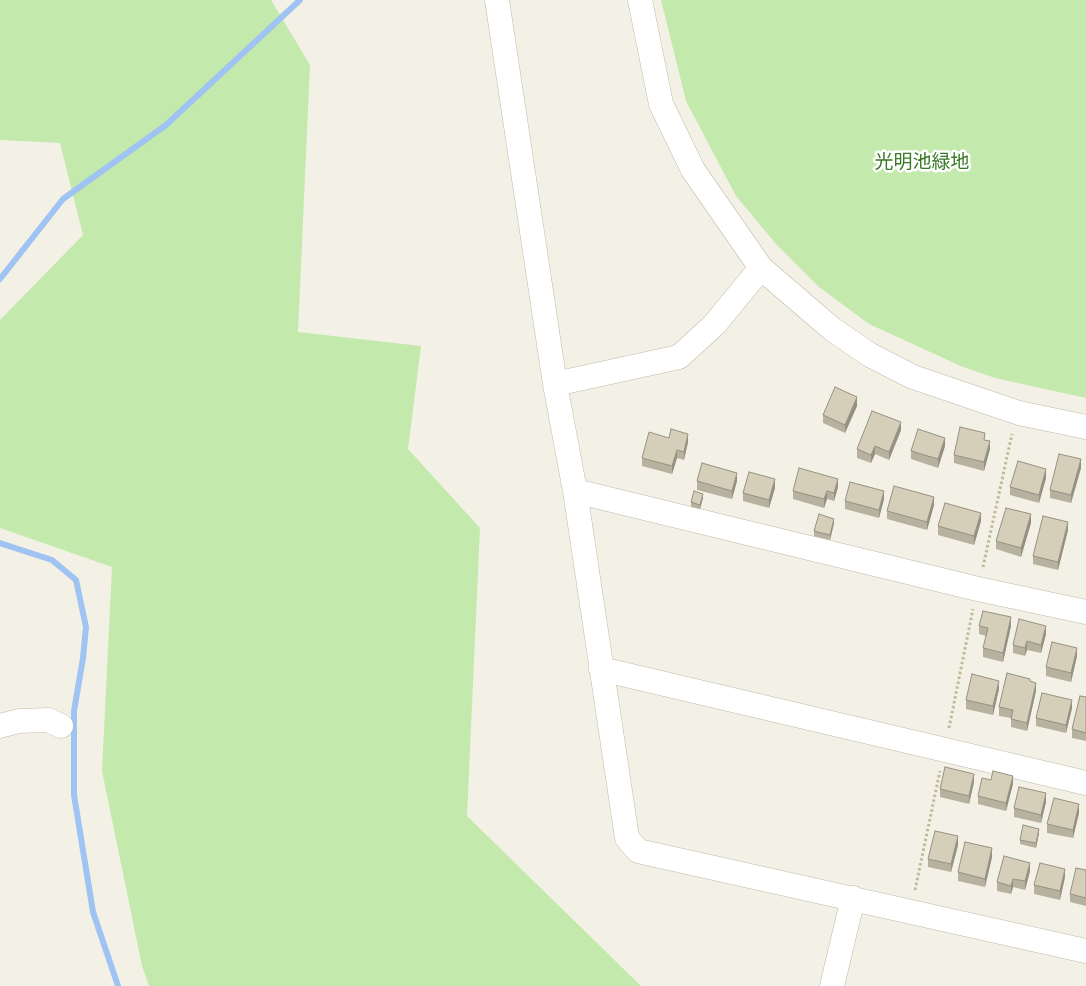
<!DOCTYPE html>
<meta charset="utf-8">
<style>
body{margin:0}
canvas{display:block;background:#f3f1e5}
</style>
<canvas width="1086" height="986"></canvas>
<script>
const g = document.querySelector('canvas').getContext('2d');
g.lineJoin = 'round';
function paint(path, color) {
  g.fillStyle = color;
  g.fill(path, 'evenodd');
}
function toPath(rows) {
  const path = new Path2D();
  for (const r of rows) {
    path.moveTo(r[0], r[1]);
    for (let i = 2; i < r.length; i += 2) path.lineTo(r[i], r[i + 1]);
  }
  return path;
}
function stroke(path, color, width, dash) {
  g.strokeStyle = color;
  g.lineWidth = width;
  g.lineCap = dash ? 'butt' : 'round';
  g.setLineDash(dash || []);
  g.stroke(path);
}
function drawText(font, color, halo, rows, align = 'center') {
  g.font = font + ' Figtree,"Noto Sans JP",sans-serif';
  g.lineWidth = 5;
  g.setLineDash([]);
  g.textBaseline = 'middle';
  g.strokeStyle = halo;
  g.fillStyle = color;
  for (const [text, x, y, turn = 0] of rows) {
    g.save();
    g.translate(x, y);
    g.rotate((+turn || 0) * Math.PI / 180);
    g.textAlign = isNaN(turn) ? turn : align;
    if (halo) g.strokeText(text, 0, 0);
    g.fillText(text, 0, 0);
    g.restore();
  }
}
paint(toPath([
 [0,0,271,0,310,65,298,332,421,346,408,449,480,528,467,816,641,986,149,986,142,966,102,771,112,567,0,528,0,320,83,235,60,143,0,140],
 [661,0,1086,0,1086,398,995,378,963,367,869,324,819,287,776,244,736,196,686,101]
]), '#c4e9ac');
stroke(toPath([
 [0,279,63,199,166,125,300,0],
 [0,543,52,560,76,580,86,627,83,658,74,711,74,795,93,912,118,986]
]), '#9fc3f2', 6);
const minor = toPath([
 [497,0,555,384,575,491,627,838,638,851,1086,951],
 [640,0,661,104,693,170,761,268,832,329,870,355,913,377,1019,413,1086,427],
 [555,384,679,357,714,325,761,268],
 [575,491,978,589,1086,612],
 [601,669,1086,783],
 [0,726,19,721,48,720,61,726],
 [832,986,853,898]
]);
stroke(minor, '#bfbaa7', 25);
stroke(toPath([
 [983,567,1012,434],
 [949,728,973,609],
 [915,890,940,771]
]), '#c1b998', 3, [2.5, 2.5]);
stroke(minor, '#fff', 24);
paint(toPath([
 [857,406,845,433,823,423,823,415],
 [901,430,889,460,875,454,871,463,857,458,857,449],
 [985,440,990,449,984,471,954,463,954,455],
 [688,442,684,460,677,458,672,474,642,466,642,458],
 [945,446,938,468,911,459,911,451],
 [1081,468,1071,503,1050,498,1050,490],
 [1046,478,1039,503,1010,495,1010,487],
 [697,481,737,481,732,499,697,490],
 [838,487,834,501,827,499,824,508,793,499,793,491],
 [775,488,769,508,743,501,743,493],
 [703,498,700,509,691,507,691,502],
 [884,499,879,518,845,509,845,501],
 [934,505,927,530,887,519,887,511],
 [981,521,974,545,938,535,938,526],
 [834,523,830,540,814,536,814,531],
 [1031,523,1021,557,996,549,996,541],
 [1068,530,1058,570,1033,564,1033,556],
 [979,626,1011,626,1003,662,983,657,983,648,986,636,979,634],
 [1046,634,1041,653,1027,650,1025,656,1013,653,1013,645],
 [1077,656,1071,682,1046,676,1046,667],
 [1030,681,1036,691,1027,731,1011,727,1011,718,999,716,999,707],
 [999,689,993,715,966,709,966,700],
 [1086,697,1086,741,1072,738,1072,729],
 [1072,708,1066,733,1036,726,1036,718],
 [974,782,969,804,940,797,940,789],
 [1013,784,1006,811,978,804,978,796],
 [1046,802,1041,823,1014,817,1014,808],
 [1079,813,1073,838,1047,833,1047,824],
 [1039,833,1036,848,1020,844,1020,840],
 [958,845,951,872,928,867,928,859],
 [992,857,985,887,958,881,958,872],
 [1086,870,1086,906,1070,902,1070,894],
 [1030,871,1025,890,1013,887,1011,894,997,891,997,882],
 [1065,877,1060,900,1034,894,1034,885]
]), '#b7b2a0');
paint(toPath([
 [857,397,857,406,845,433,845,425],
 [901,422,901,430,889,460,889,452],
 [688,434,688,442,684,460,684,452],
 [945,438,945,446,938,468,938,459],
 [990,441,990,449,984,471,984,462],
 [875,446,875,454,871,463,871,455],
 [677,450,677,458,672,474,672,466],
 [1081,459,1081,468,1071,503,1071,495],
 [1046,469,1046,478,1039,503,1039,495],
 [737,473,737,481,732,499,732,491],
 [775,479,775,488,769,508,769,500],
 [838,479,838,487,834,501,834,493],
 [827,491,827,499,824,508,824,499],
 [884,491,884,499,879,518,879,510],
 [703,494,703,498,700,509,700,505],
 [934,497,934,505,927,530,927,522],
 [981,513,981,521,974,545,974,536],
 [1031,514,1031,523,1021,557,1021,548],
 [834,519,834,523,830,540,830,535],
 [1068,522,1068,530,1058,570,1058,562],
 [1011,617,1011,626,1003,662,1003,653],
 [1046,626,1046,634,1041,653,1041,645],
 [1027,641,1027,650,1025,656,1025,648],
 [1077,648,1077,656,1071,682,1071,673],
 [999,681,999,689,993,715,993,706],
 [1036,683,1036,691,1027,731,1027,723],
 [1072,700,1072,708,1066,733,1066,725],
 [974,774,974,782,969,804,969,796],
 [1013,776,1013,784,1006,811,1006,803],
 [1046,793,1046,802,1041,823,1041,815],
 [1079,804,1079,813,1073,838,1073,830],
 [1039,829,1039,833,1036,848,1036,843],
 [958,836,958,845,951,872,951,864],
 [992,848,992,857,985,887,985,879],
 [1030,863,1030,871,1025,890,1025,881],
 [1065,869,1065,877,1060,900,1060,891],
 [1013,879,1013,887,1011,894,1011,886]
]), '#959182');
const building = toPath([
 [835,387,857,397,845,425,823,415,835,387],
 [872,411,901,422,889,452,875,446,871,455,857,449,872,411],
 [960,427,985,433,984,440,990,441,984,462,954,455,960,427],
 [671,429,688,434,684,452,677,450,672,466,642,458,649,432,669,438,671,429],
 [918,429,945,438,938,459,911,451,918,429],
 [1059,454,1081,459,1071,495,1050,490,1059,454],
 [1018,461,1046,469,1039,495,1010,487,1018,461],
 [702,463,737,473,732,491,697,481,702,463],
 [799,468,838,479,834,493,827,491,824,499,793,491,799,468],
 [749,472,775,479,769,500,743,493,749,472],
 [850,482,884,491,879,510,845,501,850,482],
 [894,486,934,497,927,522,887,511,894,486],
 [694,491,703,494,700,505,691,502,694,491],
 [945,503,981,513,974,536,938,526,945,503],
 [1006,508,1031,514,1021,548,996,541,1006,508],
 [819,514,834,519,830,535,814,531,819,514],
 [1043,516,1068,522,1058,562,1033,556,1043,516],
 [983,611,1011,617,1003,653,983,648,988,628,979,626,983,611],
 [1019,619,1046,626,1041,645,1027,641,1025,648,1013,645,1019,619],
 [1052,642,1077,648,1071,673,1046,667,1052,642],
 [1007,673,1030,679,1030,681,1036,683,1027,723,1011,719,1013,710,999,707,1007,673],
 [972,674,999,681,993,706,966,700,972,674],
 [1042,693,1072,700,1066,725,1036,718,1042,693],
 [1080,696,1086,697,1086,733,1072,729,1080,696],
 [945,767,974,774,969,796,940,789,945,767],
 [993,771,1013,776,1006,803,978,796,982,778,991,780,993,771],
 [1019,787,1046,793,1041,815,1014,808,1019,787],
 [1054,798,1079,804,1073,830,1047,824,1054,798],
 [1023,825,1039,829,1036,843,1020,840,1023,825],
 [935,831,958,836,951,864,928,859,935,831],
 [965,842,992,848,985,879,958,872,965,842],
 [1004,856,1030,863,1025,881,1013,879,1011,886,997,882,1004,856],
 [1040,863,1065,869,1060,891,1034,885,1040,863],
 [1076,868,1086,870,1086,898,1070,894,1076,868]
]);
paint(building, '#d5cfba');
stroke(building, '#959182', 1);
drawText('19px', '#387926', '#fff', [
 ["光明池緑地",922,162]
]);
</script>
